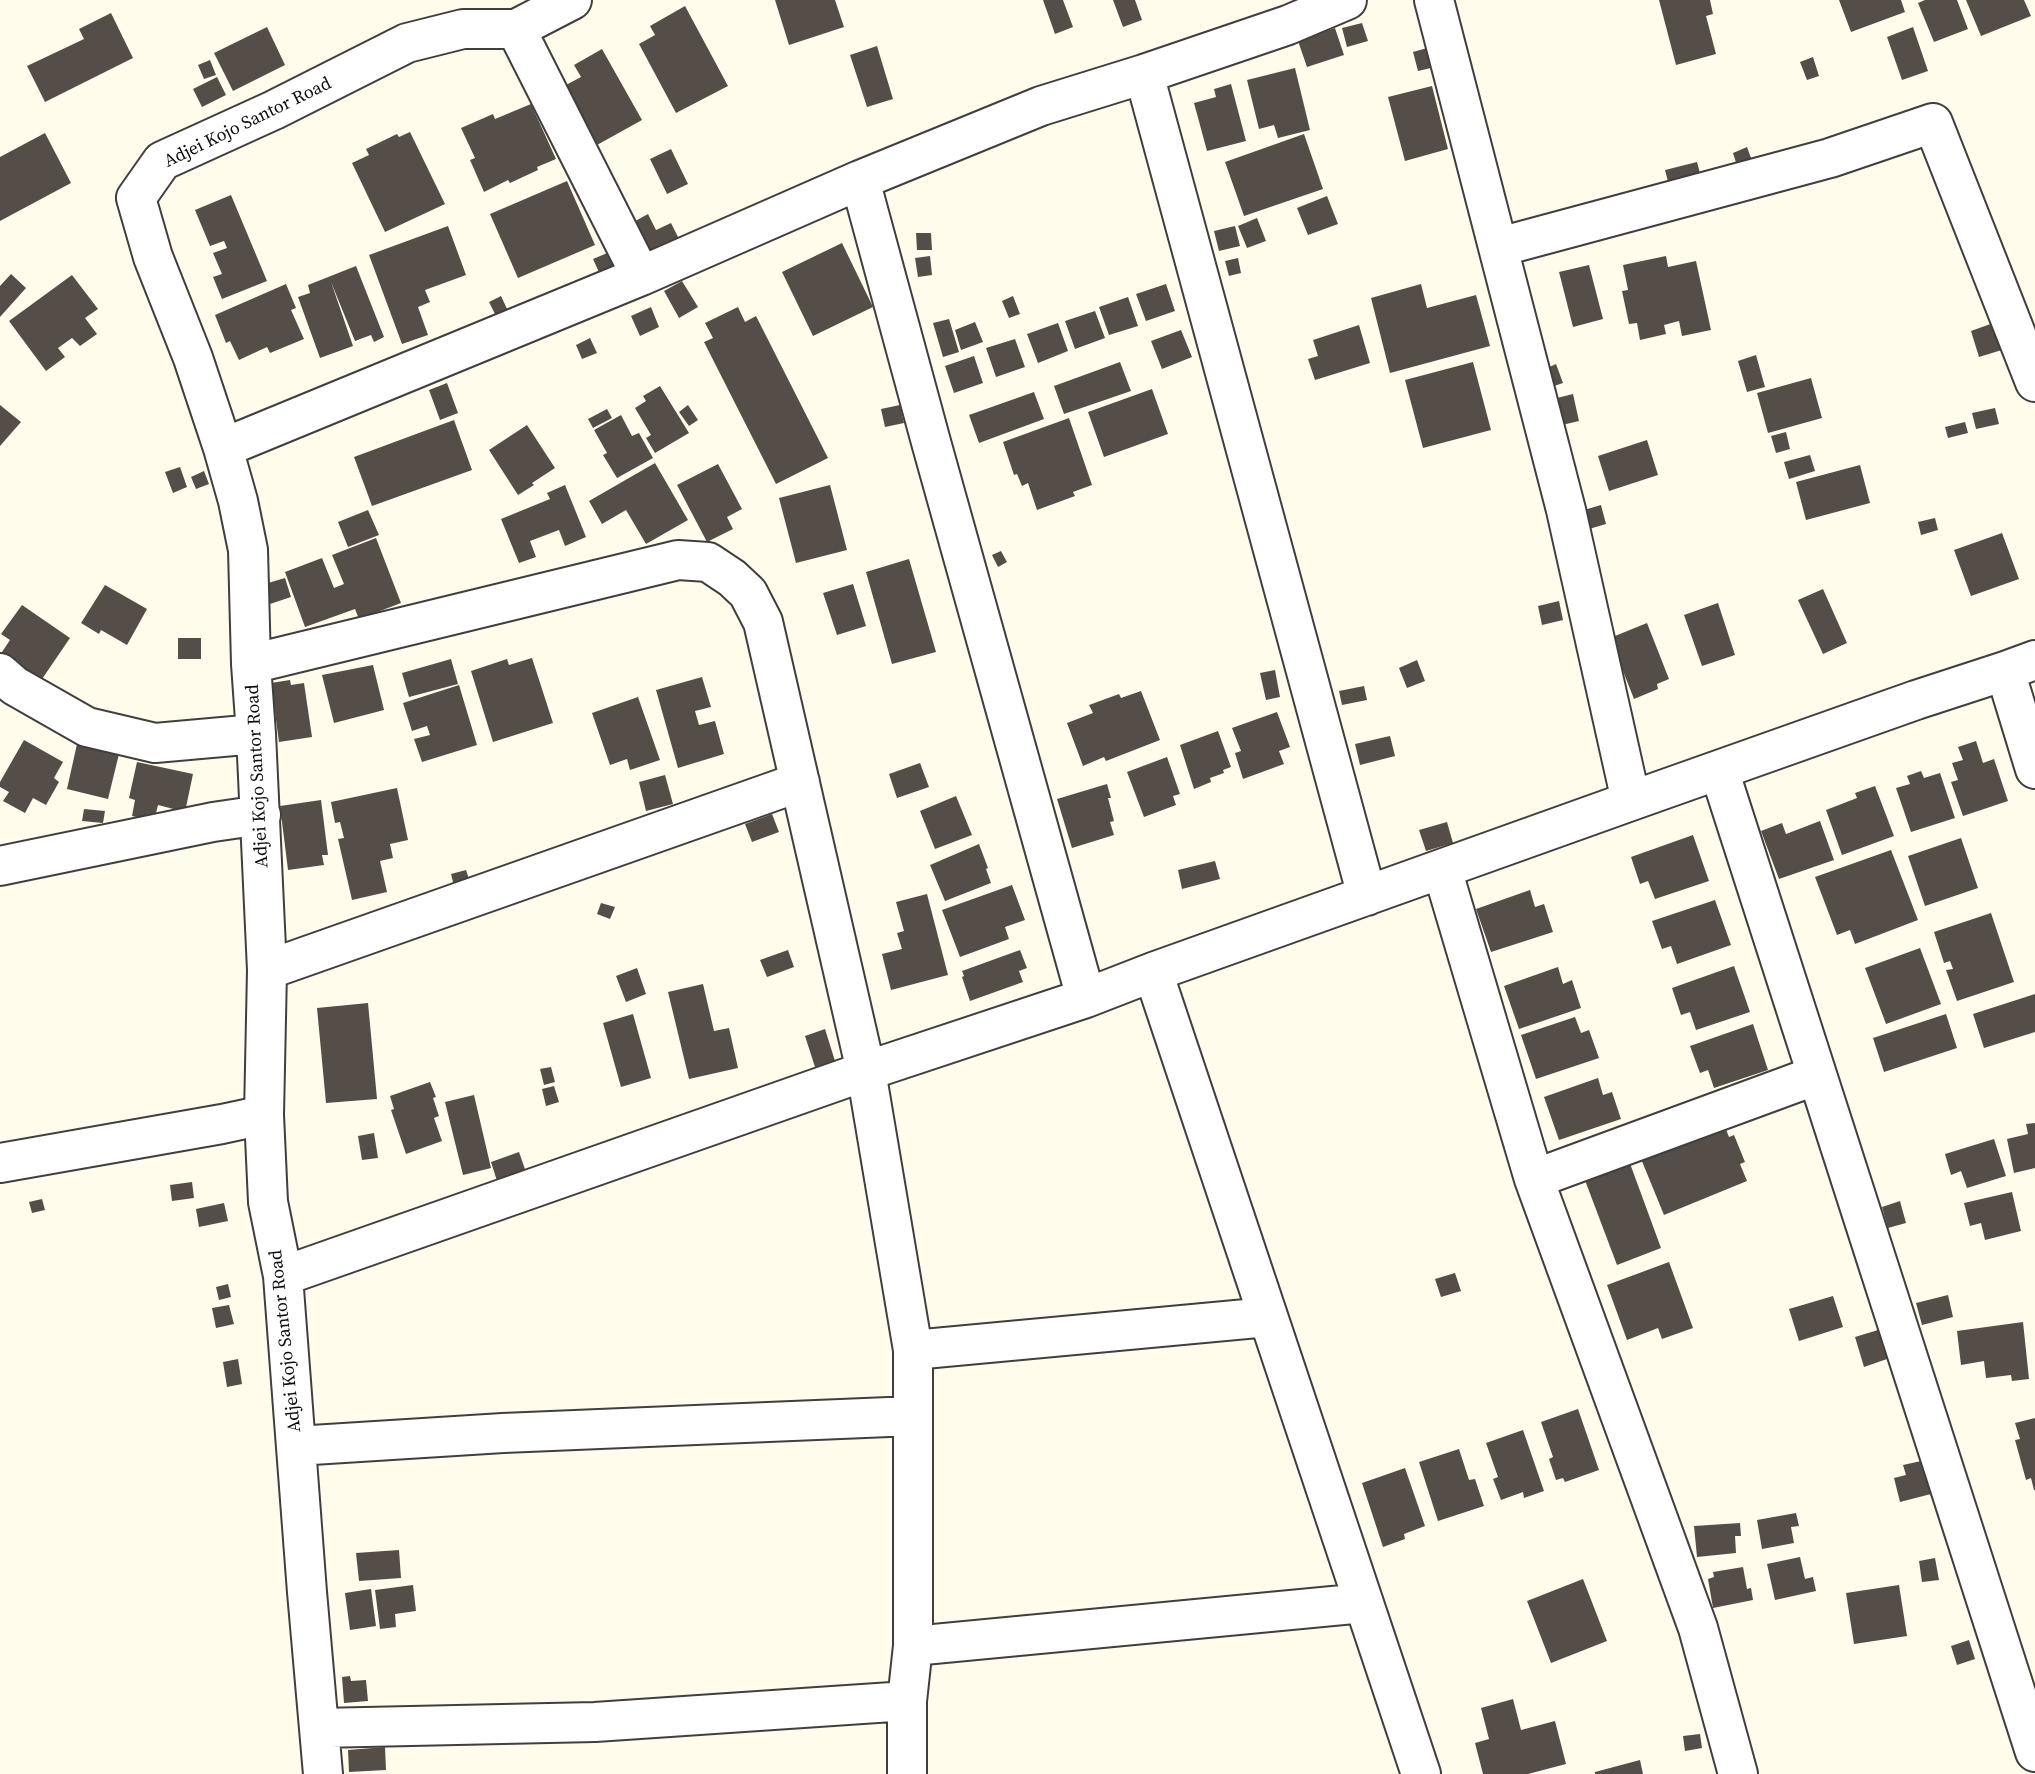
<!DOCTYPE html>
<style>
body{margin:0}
canvas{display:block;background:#fffceb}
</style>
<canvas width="2035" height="1774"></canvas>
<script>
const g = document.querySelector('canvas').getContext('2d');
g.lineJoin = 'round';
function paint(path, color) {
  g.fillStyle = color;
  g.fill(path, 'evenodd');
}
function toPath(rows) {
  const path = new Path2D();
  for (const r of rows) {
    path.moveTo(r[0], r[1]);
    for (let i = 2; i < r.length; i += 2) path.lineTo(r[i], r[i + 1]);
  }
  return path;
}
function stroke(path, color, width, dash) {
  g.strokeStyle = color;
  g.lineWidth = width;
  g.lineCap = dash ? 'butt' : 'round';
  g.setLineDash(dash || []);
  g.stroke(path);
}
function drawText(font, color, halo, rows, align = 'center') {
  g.font = font + ' "Source Serif 4",serif';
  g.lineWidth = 7;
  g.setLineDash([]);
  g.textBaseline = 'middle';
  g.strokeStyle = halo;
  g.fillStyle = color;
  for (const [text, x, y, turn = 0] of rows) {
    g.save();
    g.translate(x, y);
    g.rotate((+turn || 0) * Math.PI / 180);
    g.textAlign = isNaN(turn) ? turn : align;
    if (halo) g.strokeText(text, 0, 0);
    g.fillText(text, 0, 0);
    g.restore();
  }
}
paint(toPath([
 [775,0,835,0,844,27,789,45],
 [1043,0,1063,0,1073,27,1055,34],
 [1113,0,1135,0,1142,20,1123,27],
 [1659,0,1710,0,1713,14,1706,16,1716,54,1676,65],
 [1839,0,1901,0,1905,12,1851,32],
 [1925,0,1957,0,1968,29,1934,42,1918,3],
 [1966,0,2024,0,2031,16,1981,36],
 [685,6,728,86,676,113,639,44,655,35,650,26],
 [111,13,133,58,45,102,27,66,84,39,79,29],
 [1362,23,1368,41,1347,47,1342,28],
 [267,27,285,65,233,91,214,53],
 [1913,27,1928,71,1902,80,1887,37],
 [1335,28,1344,55,1307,67,1298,41],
 [877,46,893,99,867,107,850,55],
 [1427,48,1431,68,1418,71,1413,52],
 [602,49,642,120,597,145,564,86,581,77,574,65],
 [1813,57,1819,76,1807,80,1800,62],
 [210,60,216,75,204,79,198,65],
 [1295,68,1310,130,1278,138,1274,125,1259,129,1247,80],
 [217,77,226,95,202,107,193,89],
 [1231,84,1246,141,1207,151,1194,103,1216,97,1214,89],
 [1432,86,1448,149,1405,161,1388,97],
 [531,104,556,159,537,167,538,170,510,183,508,180,484,192,470,160,475,158,461,128,493,114,495,119],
 [410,132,445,204,385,232,352,163,369,155,366,149,397,134,399,137],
 [45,133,71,183,0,221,0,157],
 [1304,134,1323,189,1244,216,1225,162],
 [1747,147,1754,166,1739,172,1733,153],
 [671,149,688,184,667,194,650,159],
 [1697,162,1704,188,1672,197,1665,170],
 [567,181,595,245,518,278,490,214],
 [231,195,267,281,222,299,213,277,222,274,213,253,227,248,224,241,210,246,195,210],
 [1327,196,1338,224,1308,235,1297,208],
 [648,214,656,230,671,223,680,241,643,255,628,225],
 [1257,218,1266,241,1247,248,1238,226],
 [448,226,466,275,425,290,430,302,418,307,428,335,402,344,369,255],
 [1235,226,1240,246,1219,251,1214,231],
 [916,233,931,233,932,250,917,250],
 [842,243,873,307,813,336,782,272],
 [612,251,621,270,602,279,593,259],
 [930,256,932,275,918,277,915,258],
 [1666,256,1668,267,1696,261,1711,330,1682,336,1679,321,1664,325,1666,334,1640,340,1637,323,1629,324,1622,291,1628,290,1623,265],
 [1238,258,1241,273,1229,276,1225,261],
 [1589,265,1603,319,1573,327,1559,272],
 [356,266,384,337,374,342,371,335,355,341,331,282,353,346,320,358,298,297,310,293,308,285],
 [11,274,26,288,0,317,0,286],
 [72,275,98,309,85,318,97,334,80,346,72,338,58,348,65,357,46,371,9,321],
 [682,281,698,307,679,318,664,291],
 [286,284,296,308,291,310,304,339,270,353,267,347,239,360,230,341,226,343,215,315],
 [1166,284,1175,311,1146,321,1136,294],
 [1421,284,1427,308,1476,295,1490,346,1390,373,1371,298],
 [501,296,508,311,496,316,489,302],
 [1013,296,1020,314,1009,318,1002,301],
 [1128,297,1138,326,1109,335,1099,307],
 [651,307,659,327,640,336,631,316],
 [738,307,745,322,756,316,828,458,776,484,704,342,713,338,705,323],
 [1095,311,1105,338,1075,349,1065,321],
 [949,319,959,352,943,357,933,323],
 [975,322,983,342,961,350,955,330],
 [1996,322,2005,349,1979,357,1971,331],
 [1058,323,1068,351,1038,363,1027,334],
 [1359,325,1370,363,1315,380,1308,359,1318,356,1313,340],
 [1181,330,1192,357,1162,369,1151,341],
 [590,338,597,353,582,359,576,345],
 [1015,339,1025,367,996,377,986,348],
 [1756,355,1765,387,1747,392,1738,361],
 [974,356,983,383,954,393,945,366],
 [1120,362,1131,391,1064,414,1054,386],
 [1473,362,1491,430,1423,448,1405,380],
 [1556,364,1563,383,1551,387,1545,369],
 [1811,378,1822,418,1768,433,1757,393],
 [447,383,458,413,440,420,429,390],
 [660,386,689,433,655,453,646,438,651,435,635,408,646,401,643,396],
 [1152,389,1168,434,1104,457,1088,412],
 [1034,392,1044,419,979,443,969,415],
 [1573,394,1579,421,1562,425,1557,398],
 [0,405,21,422,0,446],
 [688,405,698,420,689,426,679,412],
 [900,405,904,423,885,427,881,409],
 [1995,408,1999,424,1976,429,1972,413],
 [607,409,612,418,593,428,588,419],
 [621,415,632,436,639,433,653,458,617,478,603,455,607,453,594,430],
 [1069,418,1092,485,1073,492,1075,496,1037,510,1028,483,1022,486,1017,474,1014,475,1003,442],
 [454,420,472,470,372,506,354,457],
 [1965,422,1968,433,1948,438,1945,427],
 [527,425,555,468,532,483,534,485,518,495,489,450],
 [1786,432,1790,449,1776,453,1771,436],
 [1647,440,1658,475,1609,491,1598,456],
 [1810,455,1815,471,1789,479,1784,462],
 [655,463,688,520,646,544,626,510,602,524,589,501],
 [718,464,742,509,727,517,733,529,707,542,677,485],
 [1860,465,1870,503,1806,520,1796,482],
 [180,467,187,487,173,493,165,472],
 [204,471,209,484,196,489,191,477],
 [565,485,586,537,565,546,559,530,530,541,536,557,519,563,501,519,550,499,547,493],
 [830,485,847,550,796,563,779,498],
 [1601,505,1606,524,1589,529,1584,510],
 [368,510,379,535,348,547,338,522],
 [1935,518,1938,530,1921,535,1918,522],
 [2002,533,2019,579,1971,596,1954,550],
 [376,538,401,603,359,619,355,609,305,627,285,572,322,558,334,588,344,584,332,555],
 [1001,551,1007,562,998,567,992,555],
 [909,559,936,652,892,664,866,572],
 [285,578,291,597,264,606,258,586],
 [853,584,866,626,837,635,823,593],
 [105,585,147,609,127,645,101,630,99,634,81,623],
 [1823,589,1847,643,1823,654,1798,600],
 [1559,601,1563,620,1542,625,1538,606],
 [1718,603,1735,655,1702,666,1684,615],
 [22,605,70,638,40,682,0,655,10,640,1,634],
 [1647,623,1669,679,1657,684,1658,689,1634,699,1610,638],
 [178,638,201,638,201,659,178,659],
 [532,658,553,723,493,742,471,671,507,659,509,665],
 [451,659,458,684,409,697,402,673],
 [1417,660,1425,681,1407,688,1399,668],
 [373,665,384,710,334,723,322,675],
 [1275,670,1280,697,1266,700,1260,673],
 [702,677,711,707,695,711,699,725,715,721,724,754,678,768,656,690],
 [290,680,291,685,304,683,312,737,279,742,271,683],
 [459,685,477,745,422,762,414,739,430,735,427,726,412,731,403,703],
 [1364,686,1367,700,1342,705,1339,691],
 [1141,691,1160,740,1106,761,1104,757,1083,766,1067,723,1093,713,1089,705,1119,694,1121,698],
 [638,697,660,760,630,770,627,759,610,765,592,713],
 [1277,712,1290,747,1279,751,1284,764,1243,779,1235,753,1241,751,1232,728],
 [1218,731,1231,767,1223,770,1224,773,1210,778,1211,782,1194,789,1180,745],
 [1390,736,1395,756,1360,765,1355,744],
 [24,740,63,762,54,778,59,782,46,805,33,798,25,813,3,801,9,792,0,787,0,782],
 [1976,741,1983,763,1994,759,2008,801,1963,816,1951,782,1958,780,1952,763,1963,760,1958,747],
 [77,744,119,754,108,799,67,789],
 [1167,757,1180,794,1173,796,1176,805,1144,817,1127,772],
 [137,762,193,774,185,812,158,805,154,821,132,816,135,800,129,798],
 [920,763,929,787,897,798,889,774],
 [1921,771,1924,778,1940,773,1955,818,1911,832,1896,788,1910,784,1907,776],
 [665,775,673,804,646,811,639,782],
 [1107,784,1111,798,1108,798,1114,821,1110,822,1114,835,1072,848,1057,799],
 [1875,786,1894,836,1842,855,1826,810,1857,798,1855,793],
 [397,788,408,840,390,844,393,858,380,861,387,892,352,900,338,839,344,838,340,822,335,823,331,802],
 [956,796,972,835,935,849,920,811],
 [321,800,328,855,322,855,324,865,288,870,280,806],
 [84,809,105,811,103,823,82,821],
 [772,814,779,832,752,842,745,824],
 [1820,821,1834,860,1779,879,1761,831,1782,823,1786,834],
 [1447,822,1453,843,1426,851,1419,830],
 [1693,835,1709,881,1655,899,1648,881,1640,884,1631,857],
 [1961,838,1978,888,1925,906,1908,856],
 [979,844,988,868,986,869,991,883,945,901,930,865],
 [1891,850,1918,920,1855,944,1850,930,1837,935,1815,877],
 [1215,861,1220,879,1182,889,1178,870],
 [466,870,470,882,454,886,451,874],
 [1012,885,1025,920,1005,927,1009,939,960,957,942,910],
 [1530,890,1535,907,1544,904,1553,932,1491,952,1476,909],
 [927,894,948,975,891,990,882,954,902,949,897,933,904,931,896,902],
 [1715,900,1731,945,1677,964,1671,946,1662,949,1652,921],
 [601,903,615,907,610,919,597,914],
 [1991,913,2014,982,1957,1001,1946,970,1953,969,1950,961,1944,963,1934,932],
 [1920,948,1941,1004,1886,1024,1865,968],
 [788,950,794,967,767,977,760,960],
 [1020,950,1027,968,1019,971,1023,982,970,1001,962,977,964,976,962,971],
 [1734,966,1750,1012,1696,1030,1690,1012,1681,1015,1672,988],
 [1558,967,1563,984,1572,980,1581,1008,1519,1029,1504,986],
 [637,968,646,994,626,1002,616,976],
 [703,984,714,1031,729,1028,738,1068,689,1079,668,992],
 [2035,994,2035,1032,1984,1048,1973,1014],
 [368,1003,377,1099,326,1103,317,1008],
 [633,1014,651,1078,621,1087,603,1023],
 [1946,1014,1957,1048,1884,1072,1873,1038],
 [1575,1017,1581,1033,1589,1030,1599,1058,1536,1079,1521,1035],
 [1753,1024,1768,1070,1714,1088,1708,1070,1700,1073,1690,1046],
 [825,1029,835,1061,815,1067,805,1036],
 [551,1067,555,1082,544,1085,540,1069],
 [1598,1078,1603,1095,1612,1092,1621,1119,1559,1140,1544,1097],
 [430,1082,436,1097,433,1098,439,1116,434,1118,442,1141,406,1154,391,1110,394,1109,390,1096],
 [554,1086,559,1102,546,1106,542,1089],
 [474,1095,491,1168,463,1175,445,1102],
 [1722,1120,1729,1137,1734,1135,1745,1162,1740,1164,1747,1181,1664,1215,1639,1154],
 [2035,1123,2035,1168,2014,1173,2007,1139,2028,1134,2026,1124],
 [374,1133,378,1158,362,1160,358,1136],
 [1994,1139,2006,1176,1967,1188,1961,1171,1951,1175,1945,1154],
 [519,1152,526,1172,497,1181,491,1162],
 [1628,1158,1661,1248,1617,1265,1583,1175],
 [192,1182,194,1198,172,1201,170,1185],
 [2012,1192,2021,1231,1985,1240,1981,1223,1970,1226,1964,1203],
 [42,1199,45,1210,32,1213,29,1202],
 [1900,1201,1906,1223,1888,1228,1882,1207],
 [224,1203,228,1221,199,1227,196,1209],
 [1669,1262,1693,1328,1662,1339,1658,1328,1627,1340,1607,1285],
 [1455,1273,1461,1291,1441,1297,1435,1279],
 [228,1284,231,1297,219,1300,216,1287],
 [1948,1295,1953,1317,1922,1325,1916,1303],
 [1833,1296,1843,1327,1799,1341,1789,1309],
 [229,1305,234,1324,216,1328,212,1308],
 [2023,1322,2029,1379,2012,1381,2011,1375,1986,1378,1984,1361,1961,1365,1957,1331],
 [1878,1330,1887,1359,1864,1367,1855,1337],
 [238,1359,242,1384,227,1387,223,1362],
 [1578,1409,1599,1470,1565,1482,1563,1478,1556,1480,1549,1459,1553,1457,1541,1422],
 [2035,1418,2035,1490,2034,1490,2031,1478,2026,1480,2015,1440,2020,1439,2015,1423],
 [1523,1430,1544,1491,1524,1498,1523,1492,1501,1500,1493,1479,1498,1477,1486,1443],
 [1459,1449,1469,1480,1475,1479,1484,1506,1438,1521,1419,1462],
 [1921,1461,1931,1494,1900,1502,1894,1478,1906,1475,1903,1465],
 [1405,1468,1425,1526,1404,1534,1405,1539,1383,1547,1362,1483],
 [1796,1513,1799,1526,1791,1527,1794,1543,1762,1549,1757,1520],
 [1740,1523,1741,1536,1735,1536,1736,1553,1697,1557,1694,1526],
 [399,1550,401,1578,359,1581,356,1553],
 [1800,1557,1805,1579,1813,1577,1816,1591,1775,1600,1767,1564],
 [1935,1558,1939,1580,1922,1582,1919,1561],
 [1743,1567,1747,1589,1751,1588,1753,1600,1713,1608,1708,1579,1714,1577,1713,1572],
 [1583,1579,1607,1641,1551,1663,1527,1601],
 [413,1585,416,1611,395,1614,396,1627,380,1629,375,1590],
 [1899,1585,1907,1636,1854,1644,1846,1593],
 [371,1589,376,1626,350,1630,345,1593],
 [1969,1640,1975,1659,1957,1665,1951,1646],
 [350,1676,351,1681,366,1680,368,1701,344,1703,342,1677],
 [1513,1699,1521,1730,1555,1721,1566,1764,1528,1774,1483,1774,1475,1743,1489,1739,1481,1708],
 [1700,1734,1702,1748,1685,1751,1683,1736],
 [385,1747,386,1770,349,1772,348,1750],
 [1640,1760,1643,1774,1595,1774,1595,1772]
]), '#554e48');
const minor = toPath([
 [1434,0,1566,510,1631,801],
 [516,29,641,276],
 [1144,74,1367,896],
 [860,180,931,442,1086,998],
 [1499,247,1830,158,1933,123,2035,382],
 [223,448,641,276,860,180,1041,106,1144,74,1288,25,1347,0],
 [251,664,678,560,708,562,732,578,748,593,763,622,866,1071,913,1350,913,1646,907,1701,907,1774],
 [2005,671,2035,769],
 [0,673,15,686,87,727,155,743,256,734],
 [1719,770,2035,1752],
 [0,866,213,822,261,815],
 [1442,869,1534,1179,1698,1628,1738,1774],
 [267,970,800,782],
 [1153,972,1421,1774],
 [0,1163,222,1124,264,1115],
 [1534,1179,1817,1075],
 [283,1276,866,1071,1086,998,1153,972,1631,801,1916,700,2005,671,2035,660],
 [913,1350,1268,1317],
 [296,1446,503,1433,913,1416],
 [913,1646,1364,1603],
 [319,1728,595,1722,907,1701],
 [323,1774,307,1592,283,1276,268,1202,264,1115,267,970,256,734,251,664,248,550,238,501,223,448,193,358,153,257,136,198,162,161,274,110,407,43,463,29,516,29,572,0]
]);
stroke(minor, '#3f3f3f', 42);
stroke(minor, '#fff', 38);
drawText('18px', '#0c0c0c', '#fff', [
 ["Adjei Kojo Santor Road",248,123,-26],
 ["Adjei Kojo Santor Road",258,776,-93],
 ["Adjei Kojo Santor Road",286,1341,-96]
]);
</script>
